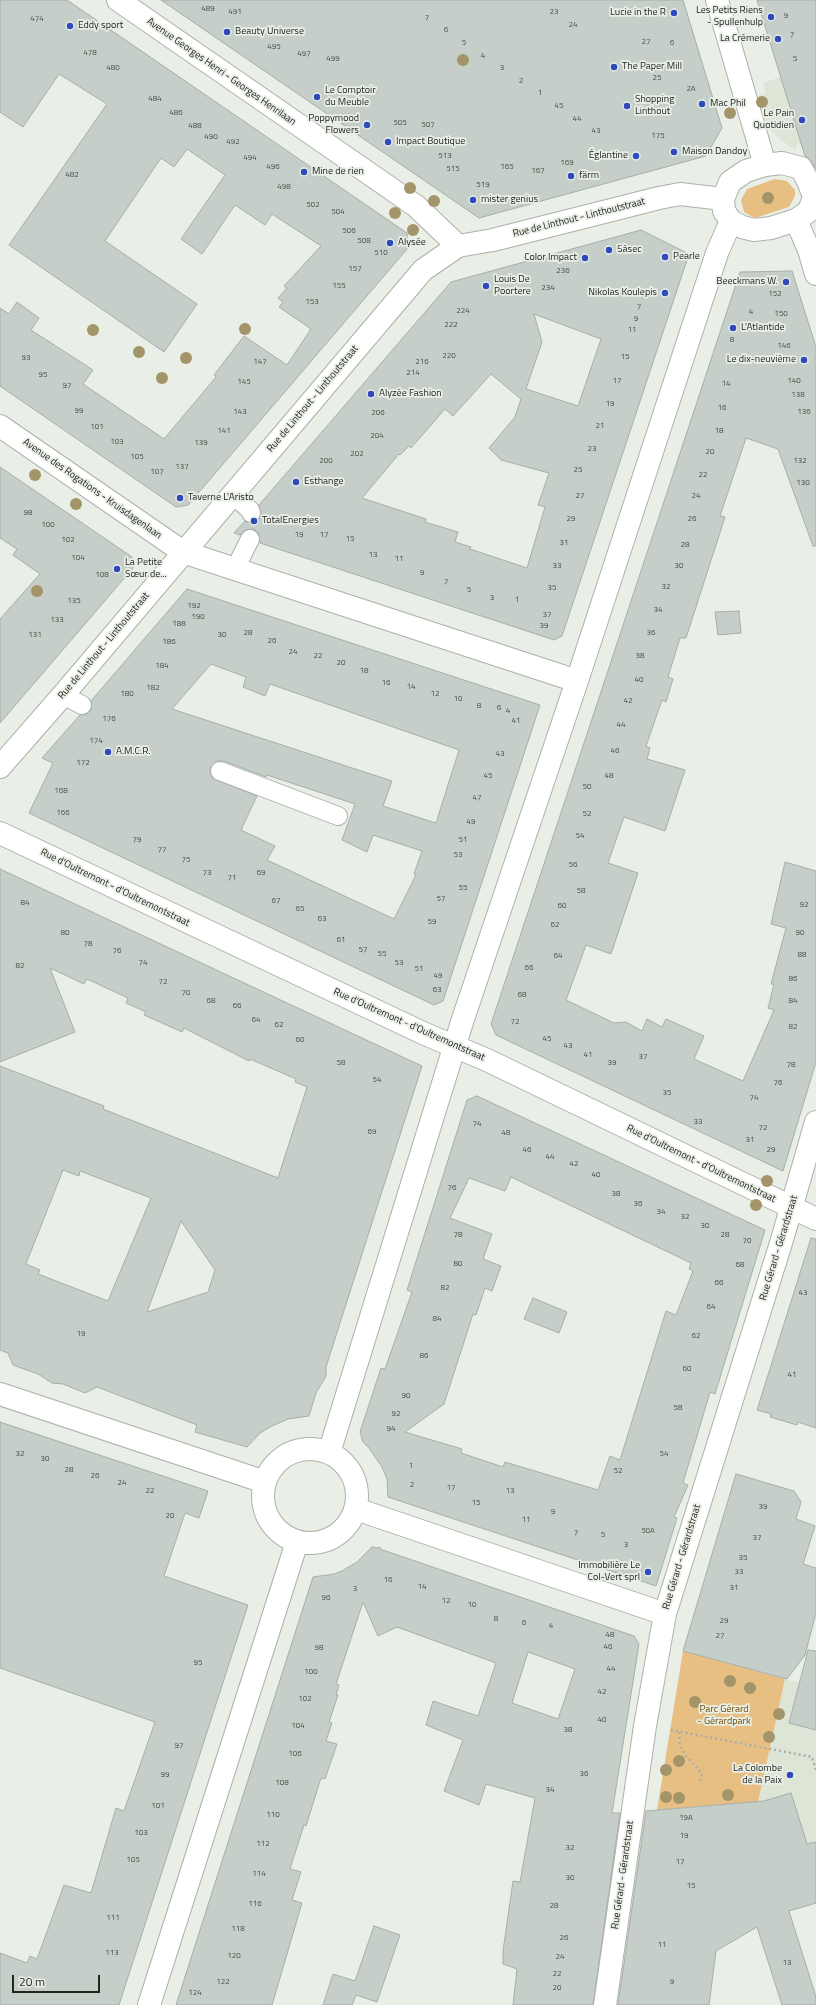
<!DOCTYPE html>
<meta charset="utf-8">
<style>
body{margin:0}
#map{position:relative;width:816px;height:2005px;overflow:hidden;background:#e9efe6;font-family:"Titillium Web",sans-serif}
canvas{display:block}
.scale{position:absolute;left:12px;top:1975px;width:88px;height:18px;box-sizing:border-box;border:2px solid #222420;border-top:0;padding-left:5px;font-size:12px;line-height:14px;white-space:nowrap;color:#222420;-webkit-text-stroke:3px #e9efe6;paint-order:stroke}
</style>
<div id="map">
<canvas width="816" height="2005"></canvas>
<div class="scale">20 m</div>
</div>
<script>
const g = document.querySelector('canvas').getContext('2d');
g.lineJoin = 'round';
function paint(path, color) {
  g.fillStyle = color;
  g.fill(path, 'evenodd');
}
function toPath(rows) {
  const path = new Path2D();
  for (const r of rows) {
    if (r.length === 3) {
      path.moveTo(r[0] + r[2], r[1]);
      path.arc(r[0], r[1], r[2], 0, 2 * Math.PI);
      continue;
    }
    path.moveTo(r[0], r[1]);
    for (let i = 2; i < r.length; i += 2) path.lineTo(r[i], r[i + 1]);
  }
  return path;
}
function stroke(path, color, width, dash) {
  g.strokeStyle = color;
  g.lineWidth = width;
  g.lineCap = dash ? 'butt' : 'round';
  g.setLineDash(dash || []);
  g.stroke(path);
}
function drawText(font, color, halo, rows, align = 'center') {
  g.font = font + ' "Titillium Web",sans-serif';
  g.lineWidth = 3.5;
  g.setLineDash([]);
  g.textBaseline = 'middle';
  g.strokeStyle = halo;
  g.fillStyle = color;
  for (const [text, x, y, turn = 0] of rows) {
    g.save();
    g.translate(x, y);
    g.rotate((+turn || 0) * Math.PI / 180);
    g.textAlign = isNaN(turn) ? turn : align;
    if (halo) g.strokeText(text, 0, 0);
    g.fillText(text, 0, 0);
    g.restore();
  }
}
paint(toPath([
 [816,65,816,147,797,143,796,151,775,135,768,127,759,96,766,93,763,83],
 [785,1679,816,1687,816,1903,758,1802]
]), '#dce5d6');
paint(toPath([
 [775,179,787,181,795,190,795,196,789,207,755,218,744,212,741,200,747,189],
 [683,1651,785,1679,758,1802,657,1810]
]), '#e7bf83');
const building = toPath([
 [0,0,67,0,407,233,408,248,188,505,176,507,0,386,0,308,9,314,17,302,39,318,31,330,93,370,83,384,164,439,216,377,214,375,244,336,287,365,311,329,279,307,283,302,278,298,287,288,284,286,321,246,272,214,265,225,235,205,202,254,181,239,225,175,187,149,174,167,161,158,105,241,197,304,164,352,9,245,107,104,59,74,23,127,0,112,0,0],
 [161,0,683,0,722,128,706,156,479,218,161,0],
 [757,0,816,0,816,169,809,158,805,156,757,0],
 [641,230,689,254,562,636,554,640,260,543,259,534,254,529,245,530,240,535,234,533,245,521,254,523,259,520,261,515,259,505,451,282,641,230],
 [534,314,601,339,578,406,526,389,542,342,534,314],
 [491,374,521,399,515,417,489,448,501,460,549,473,538,505,545,507,527,568,470,549,471,547,455,542,458,532,425,522,426,519,362,498,399,454,400,455,409,446,411,448,445,409,453,416,491,374],
 [792,271,816,347,816,546,813,546,778,449,746,438,720,516,725,517,686,638,680,638,668,677,673,679,666,702,662,700,646,746,650,748,647,759,685,770,665,831,624,817,608,863,638,873,611,954,586,945,566,1000,614,1023,626,1022,642,1031,647,1019,662,1027,666,1019,704,1036,694,1059,743,1081,774,1010,768,1008,774,984,771,984,786,928,771,924,785,862,816,871,816,1062,783,1171,496,1035,491,1024,740,272,792,271],
 [0,467,132,557,133,568,0,723,0,619,40,574,13,555,17,549,0,538,0,467],
 [187,589,540,705,443,1001,434,1005,29,813,53,763,42,758,80,715,87,714,91,710,91,701,187,589],
 [211,664,246,677,243,687,265,696,270,684,459,750,436,823,383,806,392,781,172,709,211,664],
 [218,761,224,761,266,777,267,775,355,804,342,840,367,852,373,835,422,851,414,874,416,875,394,919,267,860,275,846,241,830,257,796,212,778,210,773,210,768,218,761],
 [739,611,741,633,718,635,715,612,739,611],
 [0,869,422,1066,326,1367,326,1376,316,1393,309,1416,288,1419,272,1426,260,1433,247,1447,195,1432,197,1425,97,1387,85,1393,63,1384,52,1383,38,1374,13,1365,8,1353,0,1350,0,1066,104,1106,103,1109,278,1178,307,1087,295,1082,296,1079,250,1059,249,1061,184,1028,182,1032,144,1015,146,1012,126,1003,128,998,87,979,84,984,50,968,75,1032,0,1062,0,869],
 [63,1170,79,1176,80,1171,151,1198,108,1301,38,1274,40,1270,26,1264,63,1170],
 [181,1221,215,1270,208,1292,147,1312,181,1221],
 [477,1096,765,1230,715,1394,710,1392,683,1483,688,1485,674,1517,677,1518,656,1586,388,1497,387,1479,382,1467,369,1448,363,1442,360,1432,381,1368,385,1369,412,1292,407,1290,467,1100,477,1096],
 [511,1177,691,1263,689,1269,693,1271,676,1315,666,1311,620,1460,610,1456,598,1490,505,1462,503,1467,461,1453,462,1449,405,1432,444,1404,473,1314,476,1315,485,1288,492,1291,501,1266,483,1259,492,1234,450,1218,469,1178,505,1191,511,1177],
 [811,1238,816,1239,816,1428,798,1422,797,1425,770,1417,771,1414,757,1410,811,1238],
 [533,1298,567,1312,559,1333,524,1319,533,1298],
 [0,1422,208,1491,199,1518,185,1513,164,1576,248,1605,119,2005,0,2005,0,1953,27,1963,30,1956,37,1959,64,1885,91,1893,116,1808,124,1811,155,1722,0,1668,0,1422],
 [736,1474,794,1491,801,1502,796,1519,815,1526,803,1564,816,1568,816,1613,805,1655,787,1679,683,1651,736,1474],
 [372,1547,378,1548,380,1547,380,1549,634,1636,639,1644,612,1813,620,1813,593,2005,513,2005,517,1969,503,1964,503,1951,513,1881,520,1882,535,1798,486,1784,479,1805,444,1791,463,1740,426,1725,433,1701,478,1716,496,1663,397,1627,378,1636,363,1602,336,1684,339,1685,336,1695,338,1695,329,1722,332,1723,326,1741,337,1744,325,1779,321,1778,306,1826,304,1825,290,1869,301,1872,292,1900,302,1903,272,2005,176,2005,313,1577,334,1574,342,1571,357,1562,372,1547],
 [528,1652,575,1669,558,1719,512,1703,528,1652],
 [808,1650,816,1651,816,1730,789,1723,808,1650],
 [791,1793,807,1844,816,1842,816,1903,789,1911,816,1997,816,2005,782,2005,757,1927,716,1951,709,2005,618,2005,646,1811,764,1801,791,1793],
 [374,1926,400,1935,377,2002,356,1995,352,2005,323,2005,333,1974,355,1981,374,1926]
]);
paint(building, '#c5cec8');
stroke(building, '#a5aea9', 1);
const service = toPath([
 [232,494,250,510,251,513],
 [235,569,250,539],
 [63,695,82,705],
 [220,771,338,816]
]);
const minor = toPath([
 [717,0,765,165],
 [796,220,809,250,816,274],
 [0,426,183,552,577,681],
 [0,767,63,695,423,270,458,246],
 [0,833,425,1034,487,1060,816,1219],
 [0,1394,265,1482],
 [310,1496,47],
 [329,1453,462,1022,577,681,717,253,731,221],
 [356,1509,665,1614],
 [149,2005,297,1542],
 [605,2005,645,1726,665,1614,781,1243,816,1122]
]);
const tertiary = toPath([
 [118,0,416,206,458,246,493,240,659,198,680,194,723,199],
 [782,163,801,168,808,181,814,197,809,211,796,220,771,228,754,230,742,227,731,221,724,211,723,199,730,182,746,171,765,165,782,163]
]);
stroke(service, '#acb1a9', 20);
stroke(minor, '#acb1a9', 24);
stroke(tertiary, '#acb1a9', 24);
stroke(toPath([
 [671,1730,812,1757,816,1770],
 [679,1732,680,1746,685,1755,700,1771,702,1776,700,1781]
]), '#aaaea7', 2.5, [2, 3]);
stroke(service, '#fff', 18);
stroke(minor, '#fff', 22);
stroke(tertiary, '#fff', 22);
g.fillStyle = '#a4946a';
for (const [x, y] of [
 [463,60],
 [762,102],
 [730,113],
 [410,188],
 [768,198],
 [434,201],
 [395,213],
 [413,230],
 [245,329],
 [93,330],
 [139,352],
 [186,358],
 [162,378],
 [35,475],
 [76,504],
 [37,591],
 [767,1181],
 [756,1205],
 [730,1681],
 [750,1688],
 [695,1702],
 [779,1714],
 [769,1737],
 [679,1761],
 [666,1770],
 [728,1795],
 [666,1797],
 [679,1798]
]) {
  g.beginPath();
  g.arc(x, y, 6, 0, 2 * Math.PI);
  g.fill();
}
for (const [x, y, r, color] of [
 [674,13,4,"#2f4abb"],
 [771,17,4,"#2f4abb"],
 [70,26,4,"#2f4abb"],
 [227,32,4,"#2f4abb"],
 [778,39,4,"#2f4abb"],
 [614,67,4,"#2f4abb"],
 [317,97,4,"#2f4abb"],
 [702,104,4,"#2f4abb"],
 [627,106,4,"#2f4abb"],
 [802,120,4,"#2f4abb"],
 [367,125,4,"#2f4abb"],
 [388,142,4,"#2f4abb"],
 [674,152,4,"#2f4abb"],
 [636,156,4,"#2f4abb"],
 [304,172,4,"#2f4abb"],
 [571,176,4,"#2f4abb"],
 [473,200,4,"#2f4abb"],
 [390,243,4,"#2f4abb"],
 [609,250,4,"#2f4abb"],
 [665,257,4,"#2f4abb"],
 [585,258,4,"#2f4abb"],
 [786,282,4,"#2f4abb"],
 [486,286,4,"#2f4abb"],
 [665,293,4,"#2f4abb"],
 [733,328,4,"#2f4abb"],
 [804,360,4,"#2f4abb"],
 [371,394,4,"#2f4abb"],
 [296,482,4,"#2f4abb"],
 [180,498,4,"#2f4abb"],
 [254,521,4,"#2f4abb"],
 [117,569,4,"#2f4abb"],
 [108,752,4,"#2f4abb"],
 [648,1572,4,"#2f4abb"],
 [790,1775,4,"#2f4abb"]
]) {
  const dot = new Path2D();
  dot.arc(x, y, r, 0, 2 * Math.PI);
  g.fillStyle = color;
  g.fill(dot);
  stroke(dot, '#e9efe6', 1.5);
}
drawText('8px', '#4b4e4a', null, [
 ["489",208,9],
 ["491",235,12],
 ["23",554,12],
 ["9",786,16],
 ["7",427,18],
 ["474",37,19],
 ["24",573,25],
 ["6",446,30],
 ["7",792,35],
 ["27",646,42],
 ["5",464,43],
 ["6",672,43],
 ["495",274,47],
 ["478",90,53],
 ["497",304,54],
 ["4",483,56],
 ["499",333,59],
 ["5",795,59],
 ["480",113,68],
 ["3",502,68],
 ["25",657,78],
 ["2",521,81],
 ["2A",691,89],
 ["1",540,93],
 ["484",155,99],
 ["45",559,106],
 ["486",176,113],
 ["44",577,119],
 ["505",400,123],
 ["507",428,125],
 ["488",195,126],
 ["43",596,131],
 ["175",658,136],
 ["490",211,137],
 ["492",233,142],
 ["513",445,156],
 ["494",250,158],
 ["169",567,163],
 ["496",273,167],
 ["165",507,167],
 ["515",453,169],
 ["167",538,171],
 ["482",72,175],
 ["519",483,185],
 ["498",284,187],
 ["502",313,205],
 ["504",338,212],
 ["506",349,231],
 ["508",364,241],
 ["510",381,253],
 ["157",355,269],
 ["236",563,271],
 ["155",339,286],
 ["234",548,288],
 ["152",775,294],
 ["153",312,302],
 ["7",639,307],
 ["224",463,311],
 ["4",751,312],
 ["150",781,314],
 ["9",636,319],
 ["222",451,325],
 ["11",632,330],
 ["8",732,340],
 ["146",784,346],
 ["220",449,356],
 ["15",625,357],
 ["93",26,358],
 ["147",260,362],
 ["216",422,362],
 ["214",413,373],
 ["95",43,375],
 ["17",617,381],
 ["140",794,381],
 ["145",244,382],
 ["14",726,384],
 ["97",67,386],
 ["138",798,395],
 ["19",610,404],
 ["16",722,408],
 ["99",79,411],
 ["143",240,412],
 ["136",804,412],
 ["206",378,413],
 ["21",600,426],
 ["101",97,427],
 ["141",224,431],
 ["18",719,431],
 ["204",377,436],
 ["103",117,442],
 ["139",201,443],
 ["23",592,449],
 ["20",710,452],
 ["202",357,454],
 ["105",137,457],
 ["200",326,461],
 ["132",800,461],
 ["137",182,467],
 ["25",578,470],
 ["107",157,472],
 ["22",703,475],
 ["130",803,483],
 ["27",580,496],
 ["24",696,496],
 ["98",28,513],
 ["29",571,519],
 ["26",692,519],
 ["100",48,525],
 ["19",299,535],
 ["17",324,535],
 ["15",350,539],
 ["102",68,540],
 ["31",564,543],
 ["28",685,545],
 ["13",373,555],
 ["104",78,558],
 ["11",399,559],
 ["33",557,566],
 ["30",679,566],
 ["9",422,573],
 ["108",102,575],
 ["7",446,582],
 ["32",666,587],
 ["35",552,588],
 ["5",469,590],
 ["3",492,598],
 ["1",517,600],
 ["135",74,601],
 ["192",194,606],
 ["34",658,610],
 ["37",547,615],
 ["190",198,617],
 ["133",57,620],
 ["188",179,624],
 ["39",544,626],
 ["28",248,633],
 ["36",651,633],
 ["131",35,635],
 ["30",222,635],
 ["26",272,641],
 ["186",169,642],
 ["24",293,652],
 ["22",318,656],
 ["38",640,656],
 ["20",341,663],
 ["184",162,666],
 ["18",364,671],
 ["40",639,680],
 ["16",386,683],
 ["14",411,687],
 ["182",153,688],
 ["180",127,694],
 ["12",435,694],
 ["10",458,699],
 ["42",628,701],
 ["8",479,706],
 ["6",499,708],
 ["4",508,711],
 ["176",109,719],
 ["41",516,721],
 ["44",621,725],
 ["174",96,741],
 ["46",615,751],
 ["43",500,754],
 ["172",83,763],
 ["45",488,776],
 ["48",609,776],
 ["50",587,787],
 ["168",61,791],
 ["47",477,798],
 ["166",63,813],
 ["52",587,814],
 ["49",471,822],
 ["54",580,836],
 ["79",137,840],
 ["51",463,840],
 ["77",162,850],
 ["53",458,855],
 ["75",186,860],
 ["56",573,865],
 ["73",207,873],
 ["69",261,873],
 ["71",232,878],
 ["55",463,888],
 ["58",581,891],
 ["57",441,899],
 ["67",276,901],
 ["84",25,903],
 ["92",804,905],
 ["60",562,906],
 ["65",300,909],
 ["63",322,919],
 ["59",432,922],
 ["62",555,925],
 ["80",65,933],
 ["90",800,933],
 ["61",341,940],
 ["78",88,944],
 ["57",363,950],
 ["76",117,951],
 ["55",382,954],
 ["88",802,955],
 ["64",558,956],
 ["74",143,963],
 ["53",399,963],
 ["82",20,966],
 ["66",529,968],
 ["51",419,969],
 ["49",438,976],
 ["86",793,979],
 ["72",163,982],
 ["63",437,990],
 ["70",186,993],
 ["68",522,995],
 ["68",211,1001],
 ["84",793,1001],
 ["66",237,1006],
 ["64",256,1020],
 ["72",515,1022],
 ["62",279,1025],
 ["82",793,1027],
 ["45",547,1039],
 ["60",300,1040],
 ["43",568,1046],
 ["41",588,1055],
 ["37",643,1057],
 ["58",341,1063],
 ["39",612,1063],
 ["78",791,1065],
 ["54",377,1080],
 ["76",778,1083],
 ["35",667,1093],
 ["74",754,1098],
 ["33",698,1122],
 ["74",477,1124],
 ["72",763,1128],
 ["69",372,1132],
 ["48",506,1133],
 ["31",750,1140],
 ["46",527,1150],
 ["29",771,1150],
 ["44",550,1157],
 ["42",574,1164],
 ["40",596,1175],
 ["76",452,1188],
 ["38",616,1194],
 ["36",638,1204],
 ["34",661,1212],
 ["32",685,1217],
 ["30",705,1226],
 ["78",458,1235],
 ["28",725,1235],
 ["70",747,1241],
 ["80",458,1264],
 ["68",740,1265],
 ["66",719,1283],
 ["82",445,1288],
 ["43",803,1293],
 ["64",711,1307],
 ["84",437,1319],
 ["19",81,1334],
 ["62",696,1336],
 ["86",424,1356],
 ["60",687,1369],
 ["41",792,1375],
 ["90",406,1396],
 ["58",678,1408],
 ["92",396,1414],
 ["94",391,1429],
 ["32",20,1454],
 ["54",664,1454],
 ["30",45,1459],
 ["1",411,1466],
 ["28",69,1470],
 ["52",618,1471],
 ["26",95,1476],
 ["24",122,1483],
 ["2",412,1485],
 ["17",451,1488],
 ["22",150,1491],
 ["13",510,1491],
 ["15",476,1503],
 ["39",763,1507],
 ["9",553,1512],
 ["20",170,1516],
 ["11",526,1520],
 ["50A",648,1531],
 ["7",576,1533],
 ["5",603,1535],
 ["37",757,1538],
 ["3",626,1545],
 ["35",743,1558],
 ["33",739,1572],
 ["16",388,1580],
 ["14",422,1587],
 ["31",734,1588],
 ["3",355,1589],
 ["96",326,1598],
 ["12",446,1601],
 ["10",472,1605],
 ["8",496,1619],
 ["29",724,1621],
 ["6",524,1623],
 ["4",551,1626],
 ["48",610,1635],
 ["27",720,1636],
 ["46",608,1647],
 ["98",319,1648],
 ["95",198,1663],
 ["44",611,1669],
 ["100",311,1672],
 ["42",602,1692],
 ["102",305,1699],
 ["40",602,1720],
 ["104",298,1726],
 ["38",568,1730],
 ["97",179,1746],
 ["106",295,1754],
 ["36",584,1774],
 ["99",165,1775],
 ["108",282,1783],
 ["34",550,1790],
 ["101",158,1806],
 ["110",273,1815],
 ["19A",686,1818],
 ["103",141,1833],
 ["19",684,1836],
 ["112",263,1844],
 ["32",570,1848],
 ["105",133,1860],
 ["17",680,1862],
 ["114",259,1874],
 ["30",570,1878],
 ["15",691,1886],
 ["116",255,1904],
 ["28",554,1906],
 ["111",113,1918],
 ["118",238,1929],
 ["26",564,1938],
 ["11",662,1945],
 ["113",112,1953],
 ["120",234,1956],
 ["24",560,1957],
 ["13",787,1963],
 ["22",557,1974],
 ["122",223,1982],
 ["9",672,1982],
 ["20",557,1988],
 ["124",195,1993]
]);
drawText('10px', '#222420', '#e9efe6', [
 ["Les Petits Riens",763,11,"right"],
 ["- Spullenhulp",763,23,"right"],
 ["Lucie in the R",666,13,"right"],
 ["Eddy sport",78,26],
 ["Beauty Universe",235,32],
 ["La Crémerie",770,39,"right"],
 ["The Paper Mill",622,67],
 ["Le Comptoir",325,91],
 ["du Meuble",325,103],
 ["Shopping",635,100],
 ["Linthout",635,112],
 ["Mac Phil",710,104],
 ["Le Pain",794,114,"right"],
 ["Quotidien",794,126,"right"],
 ["Poppymood",359,119,"right"],
 ["Flowers",359,131,"right"],
 ["Impact Boutique",396,142],
 ["Maison Dandoy",682,152],
 ["Églantine",628,156,"right"],
 ["Mine de rien",312,172],
 ["färm",579,176],
 ["mister genius",481,200],
 ["Alysée",398,243],
 ["5àsec",617,250],
 ["Pearle",673,257],
 ["Color Impact",577,258,"right"],
 ["Louis De",494,280],
 ["Poortere",494,292],
 ["Beeckmans W.",778,282,"right"],
 ["Nikolas Koulepis",657,293,"right"],
 ["L'Atlantide",741,328],
 ["Le dix-neuvième",796,360,"right"],
 ["Alyzée Fashion",379,394],
 ["Esthange",304,482],
 ["Taverne L'Aristo",188,498],
 ["TotalEnergies",262,521],
 ["La Petite",125,563],
 ["Sœur de...",125,575],
 ["A.M.C.R.",116,752],
 ["Immobilière Le",640,1566,"right"],
 ["Col-Vert sprl",640,1578,"right"],
 ["La Colombe",782,1769,"right"],
 ["de la Paix",782,1781,"right"]
], 'left');
drawText('10px', '#222420', '#e9efe6', [
 ["Avenue Georges Henri - Georges Henrilaan",221,72,35],
 ["Rue de Linthout - Linthoutstraat",579,218,-14],
 ["Rue de Linthout - Linthoutstraat",313,399,-50],
 ["Avenue des Rogations - Kruisdagenlaan",92,489,35],
 ["Rue de Linthout - Linthoutstraat",104,646,-50],
 ["Rue d'Oultremont - d'Oultremontstraat",115,888,26],
 ["Rue d'Oultremont - d'Oultremontstraat",409,1025,24],
 ["Rue d'Oultremont - d'Oultremontstraat",701,1164,26],
 ["Rue Gérard - Gérardstraat",779,1248,-73],
 ["Rue Gérard - Gérardstraat",682,1557,-73],
 ["Rue Gérard - Gérardstraat",623,1875,-82]
]);
drawText('10px', '#6c4a04', '#e9efe6', [
 ["Parc Gérard",724,1710],
 ["- Gérardpark",724,1722]
]);
</script>
